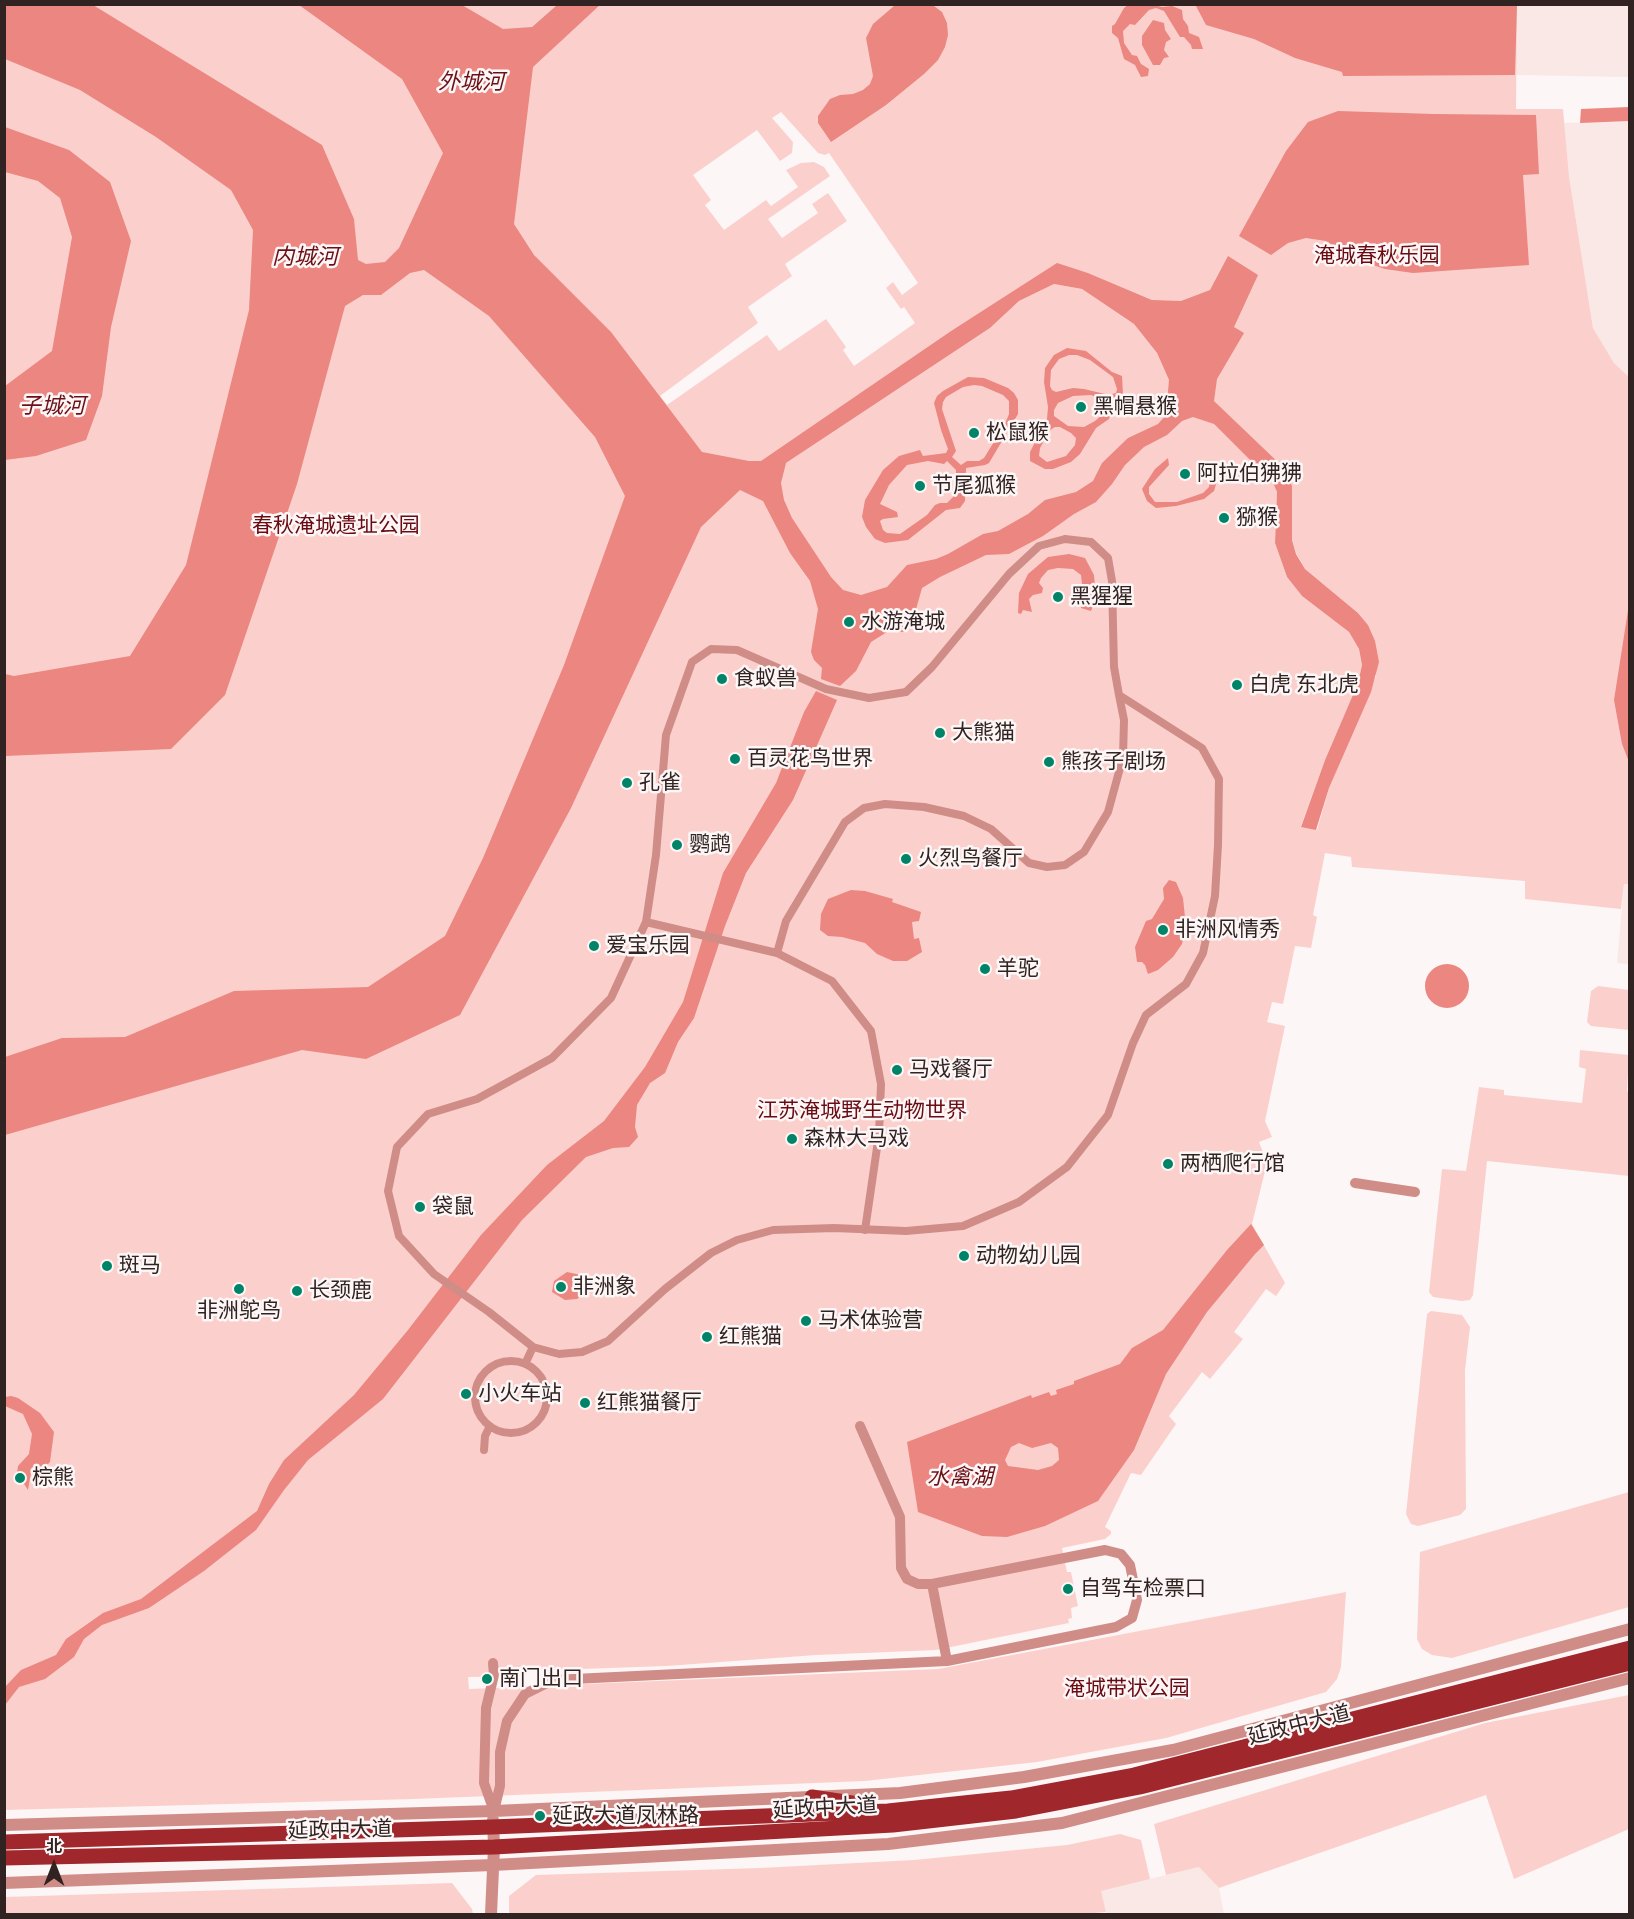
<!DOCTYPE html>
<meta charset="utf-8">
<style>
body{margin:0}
#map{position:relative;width:1634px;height:1919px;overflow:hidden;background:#fdf6f6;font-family:"Public Sans","Noto Sans SC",sans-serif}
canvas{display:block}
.frame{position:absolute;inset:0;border:6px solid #302322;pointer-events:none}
.north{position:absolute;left:24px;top:1835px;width:60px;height:60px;-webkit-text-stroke:4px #fdf6f6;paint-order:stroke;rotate:0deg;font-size:16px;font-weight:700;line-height:24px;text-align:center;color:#302322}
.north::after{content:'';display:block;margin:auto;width:21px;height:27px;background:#302322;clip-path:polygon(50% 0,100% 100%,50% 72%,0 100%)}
</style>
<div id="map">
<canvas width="1634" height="1919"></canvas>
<div class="frame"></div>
<div class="north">北</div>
</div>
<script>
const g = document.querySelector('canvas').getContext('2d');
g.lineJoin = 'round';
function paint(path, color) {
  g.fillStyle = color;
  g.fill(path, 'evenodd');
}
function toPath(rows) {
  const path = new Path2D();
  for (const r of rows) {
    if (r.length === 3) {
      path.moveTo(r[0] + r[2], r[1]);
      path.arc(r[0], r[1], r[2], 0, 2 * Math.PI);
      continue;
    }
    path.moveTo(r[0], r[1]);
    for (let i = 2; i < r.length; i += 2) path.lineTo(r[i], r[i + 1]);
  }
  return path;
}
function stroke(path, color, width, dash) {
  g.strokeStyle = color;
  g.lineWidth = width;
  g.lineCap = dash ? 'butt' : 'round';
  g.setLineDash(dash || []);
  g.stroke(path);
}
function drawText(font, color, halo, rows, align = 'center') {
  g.font = font + ' "Public Sans","Noto Sans SC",sans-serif';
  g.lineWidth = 5;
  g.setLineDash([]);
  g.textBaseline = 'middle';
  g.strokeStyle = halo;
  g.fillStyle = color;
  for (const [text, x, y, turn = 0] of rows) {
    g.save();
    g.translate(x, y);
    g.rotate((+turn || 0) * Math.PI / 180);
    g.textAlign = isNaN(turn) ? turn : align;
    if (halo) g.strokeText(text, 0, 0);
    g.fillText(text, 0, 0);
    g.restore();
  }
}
paint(toPath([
 [1517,5,1629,5,1629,77,1515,75],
 [1629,121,1629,377,1614,363,1593,328,1569,176,1564,123],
 [1624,884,1629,884,1629,964,1617,963],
 [1199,1867,1219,1888,1224,1914,1107,1914,1100,1891]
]), '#f9e8e6');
paint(toPath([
 [4,5,557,5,532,27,533,66,600,5,1517,5,1516,109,1563,109,1569,176,1593,328,1614,363,1629,377,1630,884,1624,884,1621,909,1525,899,1525,881,1352,867,1351,857,1325,853,1313,915,1317,917,1311,948,1295,946,1283,1004,1272,1002,1267,1022,1285,1026,1265,1121,1272,1137,1259,1142,1267,1163,1252,1224,1285,1283,1276,1296,1266,1289,1234,1332,1243,1339,1210,1379,1202,1372,1169,1416,1176,1424,1141,1475,1131,1473,1105,1527,1111,1531,1111,1534,1105,1539,1062,1548,1067,1572,1071,1572,1078,1606,1071,1608,1072,1618,1068,1619,1069,1623,936,1650,816,1655,667,1666,523,1671,514,1676,468,1677,469,1689,938,1669,1346,1592,1341,1667,1337,1679,1326,1692,1166,1738,1037,1762,865,1781,414,1799,5,1810],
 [781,112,818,153,825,155,829,153,918,283,902,295,893,282,886,288,901,309,904,307,915,323,854,366,843,350,846,347,826,319,779,351,767,335,667,405,660,396,758,323,748,307,792,276,785,264,847,221,828,193,812,204,818,213,782,238,768,219,830,176,824,167,814,162,801,163,786,170,798,187,771,206,766,200,724,230,705,205,711,200,693,175,757,130,780,161,792,153,793,142,772,118],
 [1057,264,1088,273,1152,300,1214,401,1292,486,1292,540,1296,553,1305,569,1358,613,1368,625,1376,676,1329,788,1317,830,1301,826,1325,760,1358,683,1362,665,1359,649,1349,632,1302,596,1287,577,1275,543,1277,492,1273,483,1214,424,1201,418,1169,380,1157,353,1134,324,1082,289,1054,284,1019,301,990,328,786,463,749,461,761,462,951,331],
 [1598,986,1629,990,1629,1030,1591,1026,1587,1022,1591,991],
 [1580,1050,1629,1055,1627,1090,1630,1098,1629,1176,1487,1161,1473,1295,1470,1300,1462,1301,1433,1297,1429,1292,1442,1169,1466,1171,1479,1087,1504,1090,1504,1095,1582,1103,1586,1069,1579,1067],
 [1431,1311,1462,1315,1470,1327,1465,1370,1466,1509,1460,1515,1418,1526,1411,1524,1406,1514,1427,1314],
 [1629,1492,1629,1607,1452,1658,1432,1655,1422,1649,1417,1639,1420,1552],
 [1629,1695,1629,1829,1514,1879,1486,1795,1219,1888,1199,1867,1166,1875,1154,1824,1485,1723],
 [1120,1834,1141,1840,1150,1879,1101,1891,1106,1912,1083,1914,509,1914,509,1896,536,1875,760,1868,914,1860,1067,1845],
 [452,1883,472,1909,473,1914,5,1914,5,1897]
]), '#fbd0cc');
paint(toPath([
 [5,4,93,5,322,145,354,219,358,260,366,264,385,262,399,248,443,153,402,79,299,5,462,5,503,29,532,27,557,5,600,5,533,67,514,224,534,255,611,332,702,452,749,461,761,461,951,331,1057,263,1088,273,1152,300,1181,301,1210,290,1228,256,1258,275,1234,327,1244,333,1217,379,1214,401,1283,467,1292,486,1292,540,1296,554,1305,569,1358,613,1368,625,1375,641,1379,662,1371,692,1329,788,1316,830,1301,827,1325,760,1358,683,1362,665,1359,649,1349,632,1302,596,1287,577,1275,543,1277,492,1273,483,1214,424,1193,417,1182,421,1167,435,1144,447,1125,465,1112,484,1096,502,1074,514,1043,536,1009,554,986,555,940,577,922,588,913,620,903,632,887,632,871,642,856,671,840,686,821,679,822,668,814,660,811,652,818,609,810,581,790,553,763,501,740,490,701,527,571,808,460,1015,366,1059,302,1050,5,1135,5,1057,62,1038,125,1037,234,991,368,987,445,936,483,858,564,665,625,496,595,437,489,316,424,270,410,273,381,295,363,295,345,306,297,484,225,695,171,749,5,756,5,674,14,676,130,656,186,565,249,310,253,230,231,190,156,137,80,90,5,59],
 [1054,284,1082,289,1134,324,1157,353,1169,380,1166,415,1158,424,1128,438,1102,463,1093,481,1076,492,1045,500,1028,514,998,531,983,534,948,554,936,559,907,565,887,587,861,595,843,590,831,577,792,518,784,500,781,483,786,463,990,328,1019,301],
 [1128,5,1154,5,1162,7,1172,6,1182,10,1183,19,1188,26,1189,33,1199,37,1203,49,1192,49,1191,45,1184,37,1180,37,1164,11,1156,8,1149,10,1135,25,1130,24,1123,31,1124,43,1132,55,1137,56,1141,64,1149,69,1148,76,1141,77,1135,65,1124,59,1118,38,1112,33,1112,26,1115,24,1124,8],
 [1192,5,1517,5,1515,75,1343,76,1342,72,1295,58,1254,39,1206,25,1196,6],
 [894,6,934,6,942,12,947,23,948,35,945,47,938,60,924,74,886,105,831,142,818,123,818,116,830,99,840,95,853,94,863,90,870,84,873,76,866,38,873,24],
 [1153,20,1164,23,1165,30,1171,39,1166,42,1164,50,1169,57,1164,58,1160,65,1153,65,1142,45,1142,36],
 [1629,107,1629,121,1580,123,1581,109],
 [1338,111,1434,114,1536,115,1539,174,1523,175,1529,265,1413,273,1385,269,1355,259,1326,241,1306,238,1288,243,1271,255,1239,236,1286,151,1308,122],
 [5,127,69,150,110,182,131,241,111,327,102,396,86,440,36,456,5,460,5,386,52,351,72,237,60,198,38,181,5,172],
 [1067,348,1086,351,1112,372,1122,376,1123,395,1116,400,1109,419,1096,428,1080,454,1071,462,1053,469,1045,469,1030,461,1030,452,1047,419,1048,407,1044,382,1045,368,1054,355],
 [1069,355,1077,355,1090,360,1113,377,1117,389,1116,393,1109,395,1084,389,1073,388,1056,392,1052,390,1050,386,1051,370,1059,359],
 [1091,395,1102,400,1106,407,1103,414,1095,421,1084,427,1068,426,1054,416,1054,410,1058,403,1073,396],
 [1055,427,1060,427,1071,433,1076,438,1075,445,1066,456,1047,462,1039,456,1040,448,1050,430],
 [968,377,984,378,1008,388,1014,393,1018,400,1018,414,989,463,985,465,966,468,965,501,960,508,946,510,908,540,885,543,875,539,866,527,862,517,865,500,883,470,899,456,920,450,923,456,946,453,948,449,941,430,934,403,937,396,943,391],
 [974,385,982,386,1003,395,1009,401,1009,414,1005,424,984,458,979,461,967,461,961,465,952,457,956,451,942,409,943,402,946,397,963,387],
 [928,461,944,464,947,461,956,470,955,495,947,503,940,503,935,505,927,515,900,534,887,533,883,530,880,521,883,519,898,517,897,512,880,504,889,485,907,465],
 [1168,458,1169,465,1149,487,1149,494,1155,502,1177,502,1203,493,1209,487,1211,463,1215,463,1219,474,1214,491,1204,499,1176,506,1156,508,1147,501,1142,489,1155,469],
 [1069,554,1085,558,1094,575,1096,598,1091,611,1081,608,1083,593,1081,575,1073,569,1058,568,1048,570,1041,578,1039,583,1043,588,1042,593,1033,595,1029,599,1032,612,1023,610,1021,614,1018,613,1019,593,1028,574,1048,557],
 [1629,604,1629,762,1622,744,1614,700],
 [816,691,837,700,793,800,746,873,725,926,694,1018,678,1042,665,1073,650,1083,637,1105,635,1127,638,1137,629,1147,613,1148,586,1157,522,1220,383,1399,308,1460,284,1490,256,1530,204,1571,149,1608,102,1625,84,1639,74,1657,45,1679,19,1687,5,1705,5,1687,21,1670,56,1655,66,1639,103,1613,141,1599,257,1511,269,1484,284,1460,354,1395,408,1330,481,1235,547,1165,604,1121,645,1067,683,1002,723,873,776,783,804,712],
 [1169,880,1176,882,1183,898,1186,927,1182,944,1173,957,1158,970,1148,974,1145,965,1142,962,1137,962,1135,947,1146,921,1152,919,1164,899,1163,888],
 [851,890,865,891,893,899,892,902,921,912,919,921,912,922,914,939,919,938,922,952,907,961,893,961,877,954,865,943,842,937,828,936,820,930,821,914,828,899],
 [1447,986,22],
 [1251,1224,1264,1245,1255,1254,1207,1312,1166,1374,1134,1450,1098,1501,1045,1526,1007,1537,982,1536,918,1512,907,1442,1031,1395,1032,1398,1049,1392,1051,1396,1057,1394,1056,1390,1074,1384,1074,1381,1120,1364,1132,1348,1163,1330,1227,1250],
 [1051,1443,1058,1448,1059,1460,1052,1466,1038,1470,1008,1466,1005,1460,1011,1447,1019,1443,1032,1448],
 [567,1272,581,1275,589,1284,586,1292,577,1299,565,1300,552,1292,554,1281],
 [11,1396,18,1398,40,1413,54,1432,50,1462,44,1468,32,1467,28,1490,17,1473,18,1466,29,1454,32,1434,23,1414,5,1406,5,1397]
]), '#eb8680');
stroke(toPath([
 [1065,539,1091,542,1108,558,1112,581,1114,667,1119,695,1202,748,1219,779,1218,845,1215,896,1203,953,1186,984,1146,1015,1133,1043,1108,1115,1067,1167,1019,1202,963,1226,906,1231,834,1228,773,1230,737,1240,711,1253,665,1289,608,1341,582,1352,559,1354,533,1347,489,1312,434,1274,399,1236,388,1191,397,1147,428,1114,477,1099,552,1058,611,998,646,922,656,855,666,735,692,662,711,649,737,650,826,689,869,698,906,692,932,667,1009,574,1039,546,1065,539],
 [646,922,777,953,832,981,871,1031,881,1084,879,1134,865,1230],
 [777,953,786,921,845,822,864,808,885,804,924,807,964,816,991,829,1029,863,1047,867,1065,865,1084,852,1108,812,1123,757,1124,720,1119,695],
 [511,1397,36],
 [525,1364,533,1347],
 [484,1450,485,1436,490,1426]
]), '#d08d88', 8);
stroke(toPath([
 [1355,1183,1415,1192],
 [860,1426,900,1517,901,1568,907,1579,918,1584,932,1584],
 [493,1663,494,1675,486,1708,484,1783,494,1811],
 [494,1811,500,1786,500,1752,507,1721,525,1694,553,1680,947,1661,1116,1627,1132,1618,1137,1600,1130,1565,1121,1554,1105,1550,932,1584,947,1661]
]), '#d08d88', 10);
stroke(toPath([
 [4,1825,494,1811,900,1793,1024,1777,1173,1750,1630,1629],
 [4,1883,493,1865,888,1844,1062,1823,1630,1678],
 [491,1914,494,1847,493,1820]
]), '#d08d88', 12);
stroke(toPath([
 [812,1797,865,1805],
 [4,1842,492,1827,888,1811,1011,1798,1134,1775,1630,1648],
 [4,1858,494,1847,893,1825,1016,1811,1140,1787,1630,1663]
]), '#a0272c', 15);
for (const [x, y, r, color] of [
 [1081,407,6,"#008467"],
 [974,433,6,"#008467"],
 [1185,474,6,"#008467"],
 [920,486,6,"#008467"],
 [1224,518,6,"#008467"],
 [1058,597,6,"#008467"],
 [849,622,6,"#008467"],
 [722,679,6,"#008467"],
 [1237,685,6,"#008467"],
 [940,733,6,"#008467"],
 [735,759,6,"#008467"],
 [1049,762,6,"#008467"],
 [627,783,6,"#008467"],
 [677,845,6,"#008467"],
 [906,859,6,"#008467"],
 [1163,930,6,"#008467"],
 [594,946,6,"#008467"],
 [985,969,6,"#008467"],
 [897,1070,6,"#008467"],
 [792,1139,6,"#008467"],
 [1168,1164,6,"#008467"],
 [420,1207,6,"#008467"],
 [964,1256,6,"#008467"],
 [107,1266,6,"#008467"],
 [561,1287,6,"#008467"],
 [239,1289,6,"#008467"],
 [297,1291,6,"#008467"],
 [806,1321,6,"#008467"],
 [707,1337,6,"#008467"],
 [466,1394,6,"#008467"],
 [585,1403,6,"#008467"],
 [20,1478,6,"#008467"],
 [1068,1589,6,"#008467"],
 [487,1679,6,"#008467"],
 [540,1816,6,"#008467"]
]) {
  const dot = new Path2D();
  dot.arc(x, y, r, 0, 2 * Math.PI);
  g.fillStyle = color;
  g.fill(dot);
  stroke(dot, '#fdf6f6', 2);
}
drawText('21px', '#680b13', '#fdf6f6', [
 ["淹城春秋乐园",1377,256],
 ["春秋淹城遗址公园",336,526],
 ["江苏淹城野生动物世界",862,1111],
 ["淹城带状公园",1127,1689]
]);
drawText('21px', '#302322', '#fdf6f6', [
 ["黑帽悬猴",1093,407],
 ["松鼠猴",986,433],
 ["阿拉伯狒狒",1197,474],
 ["节尾狐猴",932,486],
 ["猕猴",1236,518],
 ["黑猩猩",1070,597],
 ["水游淹城",861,622],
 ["食蚁兽",734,679],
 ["白虎 东北虎",1249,685],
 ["大熊猫",952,733],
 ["百灵花鸟世界",747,759],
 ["熊孩子剧场",1061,762],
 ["孔雀",639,783],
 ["鹦鹉",689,845],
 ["火烈鸟餐厅",918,859],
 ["非洲风情秀",1175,930],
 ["爱宝乐园",606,946],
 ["羊驼",997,969],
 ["马戏餐厅",909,1070],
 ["森林大马戏",804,1139],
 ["两栖爬行馆",1180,1164],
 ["袋鼠",432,1207],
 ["动物幼儿园",976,1256],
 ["斑马",119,1266],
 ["非洲象",573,1287],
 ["长颈鹿",309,1291],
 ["非洲鸵鸟",239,1311,"center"],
 ["马术体验营",818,1321],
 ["红熊猫",719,1337],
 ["小火车站",478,1394],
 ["红熊猫餐厅",597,1403],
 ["棕熊",32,1478],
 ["自驾车检票口",1080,1589],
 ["南门出口",499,1679],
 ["延政大道凤林路",552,1816]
], 'left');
drawText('21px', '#302322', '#fdf6f6', [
 ["延政中大道",1299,1725,-14],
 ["延政中大道",825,1808,-3],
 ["延政中大道",340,1830,-1]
]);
drawText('italic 22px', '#6b1016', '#fdf6f6', [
 ["外城河",471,82],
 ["内城河",305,257],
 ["子城河",52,406],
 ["水禽湖",960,1477]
]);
</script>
